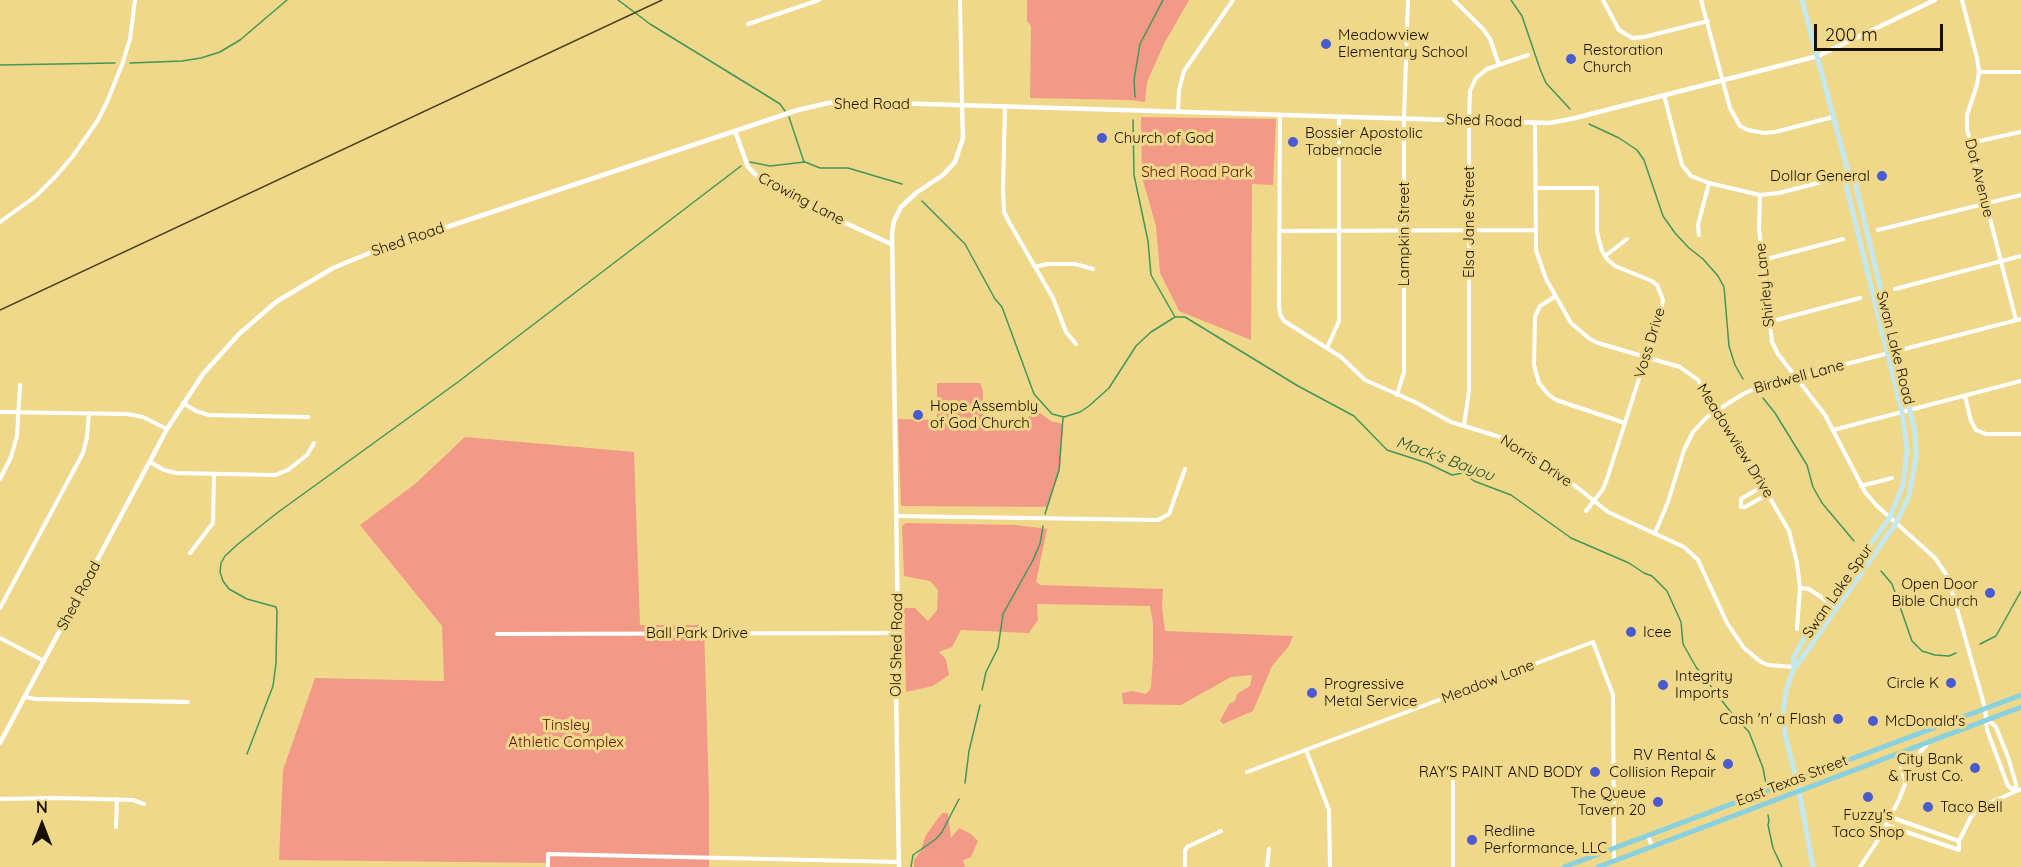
<!DOCTYPE html>
<style>
body{margin:0}
#map{position:relative;width:2021px;height:867px;overflow:hidden;background:#f0d88a;font-family:Quicksand,sans-serif}
canvas{display:block}
.north{position:absolute;left:12px;top:795px;width:60px;height:60px;-webkit-text-stroke:4px #f0d88a;paint-order:stroke;rotate:0deg;font-size:16px;font-weight:700;line-height:24px;text-align:center;color:#181100}
.north::after{content:'';display:block;margin:auto;width:21px;height:27px;background:#181100;clip-path:polygon(50% 0,100% 100%,50% 72%,0 100%)}
.scale{position:absolute;left:1814px;top:24px;width:129px;height:27px;box-sizing:border-box;border:3px solid #181100;border-top:0;padding-left:8px;font-size:18px;line-height:21px;white-space:nowrap;color:#181100;-webkit-text-stroke:4px #f0d88a;paint-order:stroke}
</style>
<div id="map">
<canvas width="2021" height="867"></canvas>
<div class="north">N</div>
<div class="scale">200 m</div>
</div>
<script>
const g = document.querySelector('canvas').getContext('2d');
g.lineJoin = 'round';
function paint(path, color) {
  g.fillStyle = color;
  g.fill(path, 'evenodd');
}
function toPath(rows) {
  const path = new Path2D();
  for (const r of rows) {
    path.moveTo(r[0], r[1]);
    for (let i = 2; i < r.length; i += 2) path.lineTo(r[i], r[i + 1]);
  }
  return path;
}
function stroke(path, color, width, dash) {
  g.strokeStyle = color;
  g.lineWidth = width;
  g.lineCap = dash ? 'butt' : 'round';
  g.setLineDash(dash || []);
  g.stroke(path);
}
function drawText(font, color, halo, rows, align = 'center') {
  g.font = font + ' Quicksand,sans-serif';
  g.lineWidth = 6;
  g.setLineDash([]);
  g.textBaseline = 'middle';
  g.strokeStyle = halo;
  g.fillStyle = color;
  for (const [text, x, y, turn = 0] of rows) {
    g.save();
    g.translate(x, y);
    g.rotate((+turn || 0) * Math.PI / 180);
    g.textAlign = isNaN(turn) ? turn : align;
    if (halo) g.strokeText(text, 0, 0);
    g.fillText(text, 0, 0);
    g.restore();
  }
}
paint(toPath([
 [1027,0,1189,0,1164,44,1147,82,1145,102,1130,100,1030,98,1031,26,1027,21],
 [1141,117,1276,119,1273,185,1252,184,1251,340,1179,311,1160,273,1156,226,1142,177],
 [937,383,980,383,983,391,983,423,986,425,1023,426,1030,414,1040,413,1051,421,1063,424,1060,470,1047,507,901,506,898,419,937,420],
 [465,437,634,452,640,625,704,625,709,796,709,867,550,867,550,863,279,860,283,770,315,678,444,681,442,626,360,525,415,484],
 [906,523,1016,525,1047,529,1036,582,1041,585,1163,589,1162,606,1165,631,1293,636,1289,646,1272,666,1253,711,1223,724,1220,721,1229,704,1235,701,1237,694,1250,686,1252,675,1231,677,1181,705,1123,704,1122,693,1133,691,1146,694,1151,688,1153,657,1153,624,1150,606,1037,604,1038,620,1029,633,961,630,952,647,939,652,946,659,949,675,933,686,906,692,904,608,915,608,928,621,937,610,938,590,930,581,904,576,902,526],
 [942,813,948,813,951,838,959,828,971,834,978,841,971,857,963,860,965,867,914,867,914,860,920,852,926,835]
]), '#f29a87');
stroke(toPath([
 [618,0,650,24,764,94,780,104,785,111],
 [1511,0,1522,16,1540,69,1546,83,1570,109],
 [130,63,182,61,201,58,220,52,240,40,287,0],
 [0,65,115,63],
 [1135,97,1134,80,1140,44,1163,0],
 [789,117,804,162],
 [1133,120,1134,175,1148,241,1151,275,1175,317,1185,317,1298,386,1354,416,1387,450,1427,463,1452,475,1463,473,1474,481,1511,495,1571,538,1629,563,1644,573,1652,576,1667,591,1681,622,1683,644,1696,667,1733,715,1749,732,1763,768,1766,784],
 [1589,124,1619,138,1637,150,1644,160,1663,216,1675,233,1689,248,1703,259,1718,276,1724,287,1729,346,1735,365,1743,379],
 [750,162,770,166,805,162,820,168,848,168,902,184],
 [922,201,965,244,995,299,1002,307,1034,394,1052,414,1064,417,1080,412,1089,406,1109,388,1136,346,1151,332,1175,317],
 [1763,398,1775,413,1807,465,1813,487,1822,503,1854,541],
 [1045,514,1059,470,1063,418],
 [1881,571,1892,584,1912,641,1922,651,1935,655,1949,656,1956,653],
 [1980,644,1996,636,2021,591],
 [982,690,986,672,998,648,1003,614,1033,560,1040,544,1043,526],
 [247,754,273,686,276,663,277,611,276,607,247,599,229,589,223,581,220,572,221,563,225,556,238,544,277,513,458,382,741,166],
 [965,783,969,751,980,705],
 [1768,815,1769,821,1768,825,1773,848,1782,867],
 [911,867,913,855,936,839,942,832,959,799]
]), '#41975a', 1.5);
stroke(toPath([
 [960,0,962,105],
 [1454,0,1483,29,1490,39,1499,65],
 [1603,0,1619,30,1632,38,1644,37,1708,21],
 [1701,0,1730,108,1740,126,1748,130,1764,133,1775,132,1833,117],
 [1962,0,1977,58,1979,72,1977,85,1967,115,1967,129,2016,320],
 [748,24,819,0],
 [1979,72,2021,72],
 [1664,95,1682,165,1691,176,1709,183,1760,195,1779,193,1849,175],
 [1005,106,1003,189,1004,212,1009,222,1053,298,1066,332,1076,344],
 [1178,112,1179,90,1184,71,1233,0],
 [1280,115,1279,305,1280,314,1284,321,1341,357,1365,380,1415,402,1451,422,1500,437,1578,488,1608,512,1684,547,1698,560,1727,623,1744,648,1761,662,1768,665,1794,667],
 [1535,123,1536,250,1546,279,1571,323,1590,339,1598,343,1680,367,1698,380,1763,486,1789,531,1797,563,1800,588,1797,629],
 [1970,143,2021,132],
 [1535,188,1597,188,1597,232,1602,251,1607,259,1615,266,1652,281,1657,285,1663,300,1661,310,1607,479,1603,489,1586,511],
 [1760,195,1759,229,1772,342,1778,354,1825,415,1865,492,1876,505,1935,558,1948,577,1985,708,1987,730,2008,786,2015,791],
 [0,222,36,196,56,176,73,156,98,120,107,102,123,62,130,39,135,0],
 [1878,230,2021,195],
 [1280,231,1535,230],
 [1699,235,1698,225,1709,183],
 [1605,256,1627,239],
 [1763,260,1843,239],
 [1035,267,1047,264,1075,264,1093,269],
 [1895,289,2021,256],
 [1556,296,1540,306,1535,317,1534,365,1539,383,1548,394,1556,400,1625,423],
 [1769,322,1860,298],
 [1327,348,1339,321,1339,117],
 [1397,395,1404,372,1404,119,1408,0],
 [1965,396,1971,421,1976,430,1986,434,2021,434],
 [183,403,196,411,209,415,308,417],
 [0,412,127,414,143,417,167,429],
 [1464,425,1469,391,1469,121,1470,91,1476,78,1487,69,1528,55],
 [1833,430,2021,381],
 [150,462,164,470,176,473,275,475,288,470,307,455,314,443],
 [0,479,11,457,17,436,20,385],
 [1763,486,1741,499,1741,507,1745,507,1768,494],
 [1861,486,1892,478],
 [896,516,1158,520,1169,514,1185,469],
 [1655,533,1668,502,1684,450,1693,432,1707,417,1743,394,1761,386,2021,319],
 [190,553,213,523,214,474],
 [1800,588,1809,589,1837,608],
 [0,608,83,453,87,437,89,413],
 [497,634,898,633],
 [0,638,44,661],
 [25,697,36,699,188,702],
 [1988,720,1996,727,2008,757,2016,784,2015,791],
 [1306,750,1329,810,1330,867],
 [1897,754,1905,780],
 [1247,772,1593,642,1613,695,1614,861],
 [1453,774,1453,867],
 [0,799,59,798,133,800,144,804],
 [1890,817,1959,841],
 [1886,825,1959,850,1959,841,1971,817,1980,807,2021,789],
 [116,827,117,799],
 [1648,835,1652,847],
 [548,867,548,854,899,862],
 [1185,867,1185,851,1187,847,1221,831],
 [1267,867,1269,849],
 [1860,867,1876,843,1899,800,1914,760,1928,743]
]), '#fff', 4);
stroke(toPath([
 [735,131,748,167,760,179,796,200,891,244],
 [0,743,167,429,203,374,239,334,276,302,333,268,372,252,798,110,828,103,859,102,1549,123,1571,119,1818,56,1935,0],
 [899,867,896,693,898,633,892,233,894,221,901,207,916,193,943,175,955,162,963,138,962,105]
]), '#fff', 4.5);
stroke(toPath([
 [1794,667,1793,659,1809,629,1890,517,1903,485,1907,450,1902,412,1846,185,1849,175,1802,0],
 [1813,867,1799,791,1785,734,1783,712,1786,691,1794,667,1800,661,1896,523,1909,496,1916,457,1915,432,1910,410,1855,182,1849,175]
]), '#c4e8ef', 5);
stroke(toPath([
 [1564,867,2021,695],
 [1598,867,2021,707]
]), '#89d1df', 5);
stroke(toPath([
 [0,310,662,0]
]), '#4a3f20', 1.5);
for (const [x, y, r, color] of [
 [1326,44,6,"#4a5acf"],
 [1571,59,6,"#4a5acf"],
 [1102,138,6,"#4a5acf"],
 [1293,142,6,"#4a5acf"],
 [1882,176,6,"#4a5acf"],
 [918,415,6,"#4a5acf"],
 [1990,593,6,"#4a5acf"],
 [1631,632,6,"#4a5acf"],
 [1951,683,6,"#4a5acf"],
 [1663,685,6,"#4a5acf"],
 [1312,693,6,"#4a5acf"],
 [1838,719,6,"#4a5acf"],
 [1873,721,6,"#4a5acf"],
 [1728,764,6,"#4a5acf"],
 [1975,768,6,"#4a5acf"],
 [1595,772,6,"#4a5acf"],
 [1868,797,6,"#4a5acf"],
 [1658,802,6,"#4a5acf"],
 [1928,807,6,"#4a5acf"],
 [1472,840,6,"#4a5acf"]
]) {
  const dot = new Path2D();
  dot.arc(x, y, r, 0, 2 * Math.PI);
  g.fillStyle = color;
  g.fill(dot);
  stroke(dot, '#f0d88a', 2);
}
drawText('15px', '#181100', '#f0d88a', [
 ["Meadowview",1338,35],
 ["Elementary School",1338,52],
 ["Restoration",1583,50],
 ["Church",1583,67],
 ["Bossier Apostolic",1305,133],
 ["Tabernacle",1305,150],
 ["Church of God",1114,138],
 ["Dollar General",1870,176,"right"],
 ["Hope Assembly",930,406],
 ["of God Church",930,423],
 ["Open Door",1978,584,"right"],
 ["Bible Church",1978,601,"right"],
 ["Icee",1643,632],
 ["Integrity",1675,676],
 ["Imports",1675,693],
 ["Circle K",1939,683,"right"],
 ["Progressive",1324,684],
 ["Metal Service",1324,701],
 ["Cash 'n' a Flash",1826,719,"right"],
 ["McDonald's",1885,721],
 ["RV Rental &",1716,755,"right"],
 ["Collision Repair",1716,772,"right"],
 ["City Bank",1963,759,"right"],
 ["& Trust Co.",1963,776,"right"],
 ["RAY'S PAINT AND BODY",1583,772,"right"],
 ["The Queue",1646,793,"right"],
 ["Tavern 20",1646,810,"right"],
 ["Taco Bell",1940,807],
 ["Fuzzy's",1868,815,"center"],
 ["Taco Shop",1868,832,"center"],
 ["Redline",1484,831],
 ["Performance, LLC",1484,848]
], 'left');
drawText('15px', '#181100', '#f0d88a', [
 ["Shed Road",872,104],
 ["Shed Road",1484,121,2],
 ["Dot Avenue",1979,178,76],
 ["Crowing Lane",801,199,28],
 ["Elsa Jane Street",1469,222,-90],
 ["Lampkin Street",1404,234,-90],
 ["Shed Road",408,240,-19],
 ["Shirley Lane",1765,285,-96],
 ["Voss Drive",1650,343,-73],
 ["Swan Lake Road",1895,348,76],
 ["Birdwell Lane",1799,377,-15],
 ["Meadowview Drive",1735,441,58],
 ["Norris Drive",1536,461,33],
 ["Swan Lake Spur",1838,591,-55],
 ["Shed Road",79,596,-62],
 ["Ball Park Drive",697,633],
 ["Old Shed Road",897,645,-89],
 ["Meadow Lane",1488,682,-21],
 ["East Texas Street",1792,781,-21]
]);
drawText('15px', '#611203', '#f0d88a', [
 ["Shed Road Park",1197,172],
 ["Tinsley",566,725],
 ["Athletic Complex",566,742]
]);
drawText('italic 16px', '#235434', '#f0d88a', [
 ["Mack's Bayou",1445,459,20]
]);
</script>
